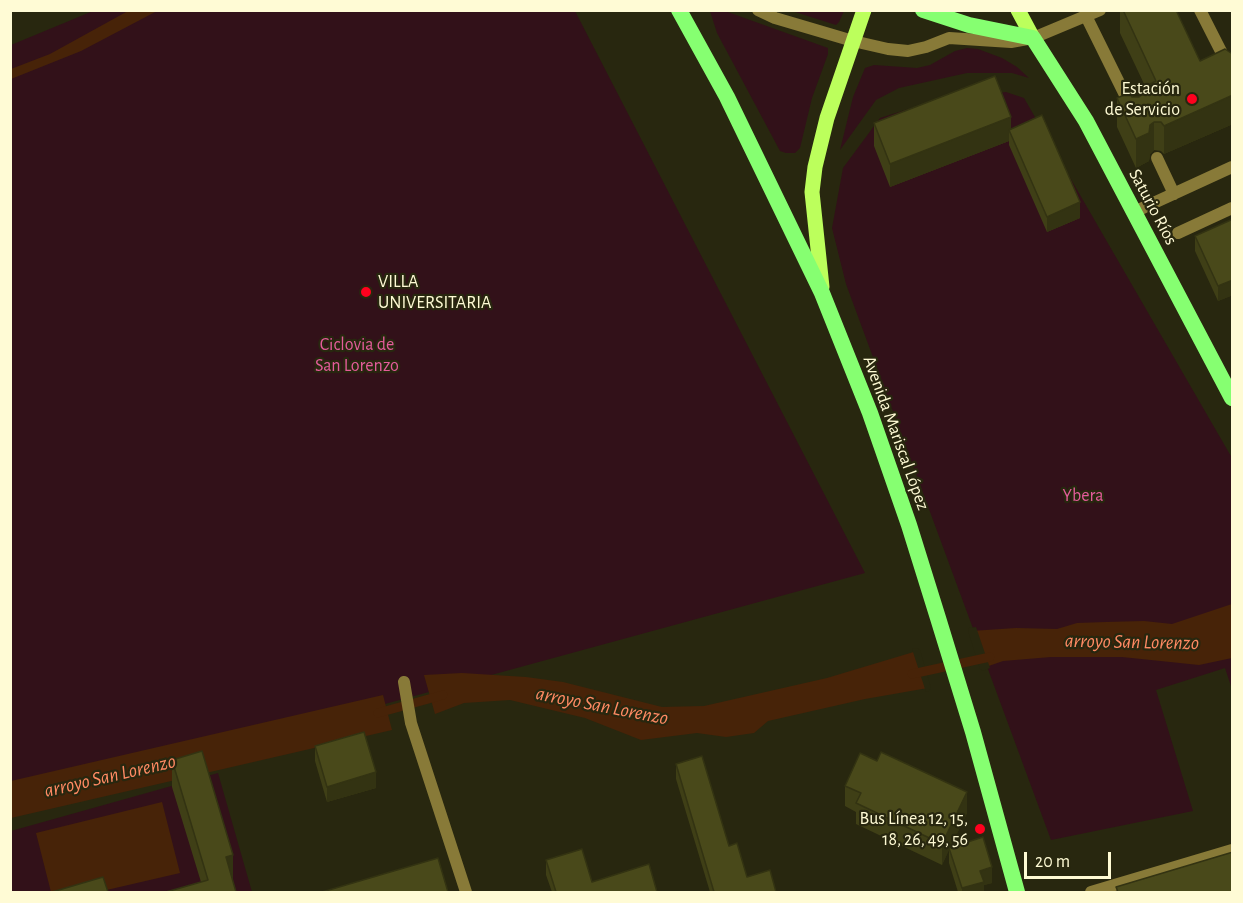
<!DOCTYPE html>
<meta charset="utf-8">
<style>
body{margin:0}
#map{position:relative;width:1243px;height:903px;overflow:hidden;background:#28270f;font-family:"Alegreya Sans",sans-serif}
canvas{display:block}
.frame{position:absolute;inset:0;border:12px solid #fffbd5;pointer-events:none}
.scale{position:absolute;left:1024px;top:852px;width:87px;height:27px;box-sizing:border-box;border:3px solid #fffbd5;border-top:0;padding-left:8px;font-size:18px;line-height:21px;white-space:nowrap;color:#fffbd5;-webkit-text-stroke:4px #28270f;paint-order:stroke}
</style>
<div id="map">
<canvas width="1243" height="903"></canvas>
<div class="frame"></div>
<div class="scale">20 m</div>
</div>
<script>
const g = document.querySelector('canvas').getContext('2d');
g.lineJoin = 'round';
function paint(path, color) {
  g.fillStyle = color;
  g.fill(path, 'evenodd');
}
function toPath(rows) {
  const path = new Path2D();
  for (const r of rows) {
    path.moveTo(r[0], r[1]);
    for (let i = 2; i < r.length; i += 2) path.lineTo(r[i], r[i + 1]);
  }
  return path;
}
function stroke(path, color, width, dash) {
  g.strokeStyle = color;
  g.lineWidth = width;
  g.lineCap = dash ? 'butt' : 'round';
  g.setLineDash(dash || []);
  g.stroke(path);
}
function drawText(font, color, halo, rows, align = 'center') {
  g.font = font + ' "Alegreya Sans",sans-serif';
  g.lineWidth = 4.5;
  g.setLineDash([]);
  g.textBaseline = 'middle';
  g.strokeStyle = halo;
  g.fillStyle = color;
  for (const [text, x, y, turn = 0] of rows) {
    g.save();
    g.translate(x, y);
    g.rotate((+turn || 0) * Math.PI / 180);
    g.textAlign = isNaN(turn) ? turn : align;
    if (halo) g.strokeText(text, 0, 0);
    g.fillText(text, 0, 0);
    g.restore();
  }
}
paint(toPath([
 [93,11,575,11,865,573,11,806,11,45],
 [710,11,725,11,828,48,828,54,812,98,800,148,795,153,786,153,780,151,717,33],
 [792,11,844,11,839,22,836,25],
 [967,48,978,49,1002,58,1017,67,1029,78,1012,73,967,73,899,88,876,100,840,150,853,97,865,68,874,65,917,68,930,65,955,51],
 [1006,92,1024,98,1232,458,1232,689,1225,668,1156,690,1193,811,1051,840,846,284,832,228,843,168,880,118,931,102],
 [218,773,252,892,11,892,11,831]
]), '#321119');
paint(toPath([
 [128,11,157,11,81,51,11,79,11,69,50,54],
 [1232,604,1232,658,1199,665,1122,657,1051,657,1003,661,983,668,971,631,1016,628,1057,629,1077,623,1106,622,1144,621,1172,624],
 [917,651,928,688,865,699,768,721,754,733,726,737,697,733,641,740,585,718,510,700,464,703,435,714,424,675,462,673,526,677,563,682,662,707,704,706,827,678],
 [383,695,392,730,11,818,11,781],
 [162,802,180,873,98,892,51,892,36,833]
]), '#472308');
paint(toPath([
 [976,627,990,668,983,671,980,669,968,631,969,628],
 [917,648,920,650,931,688,929,691,926,692,912,649]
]), '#28270f');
stroke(toPath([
 [912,674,990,657],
 [378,713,443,695]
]), '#472308', 9);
stroke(toPath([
 [1200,10,1232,73],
 [1086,16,1132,109],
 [1157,158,1174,194],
 [1134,212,1232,167],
 [1178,233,1232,208],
 [404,682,411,723,466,892]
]), '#887a38', 12);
stroke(toPath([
 [758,10,775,18,853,41,888,49,908,51,926,47,949,38,1011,42,1033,38,1100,10],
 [1091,892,1232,850]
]), '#887a38', 12);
stroke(toPath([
 [1018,10,1033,38],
 [822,287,812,192,815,167,827,118,864,10]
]), '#bcff5c', 15);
stroke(toPath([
 [679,10,727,97,822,293,870,413,909,525,938,618,973,732,1017,892],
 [923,10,969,25,1033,38,1086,121,1232,398]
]), '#86ff71', 16);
paint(toPath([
 [1120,10,1176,10,1200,61,1233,52,1233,124,1164,154,1161,151,1154,150,1150,154,1149,161,1136,168,1117,127,1117,98,1132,97,1139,97,1143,94,1145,86,1120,33],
 [874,123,1011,129,1080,218,1047,232,1009,145,1009,141,890,187,874,146],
 [1233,219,1233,295,1218,301,1195,251,1195,236],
 [315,746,376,788,327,802,315,761],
 [172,760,233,882,201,882,172,787],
 [676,764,729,846,747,877,776,892,710,892,676,779],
 [845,786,967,813,950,847,992,883,984,885,984,892,958,892,949,863,949,849,942,865,856,824,856,812,845,806],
 [546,860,592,882,657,892,552,892,546,875]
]), '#3f3f16');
paint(toPath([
 [1233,95,1233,124,1164,154,1164,126],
 [1011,117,1011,135,1009,130,1009,141,890,187,890,164],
 [1154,122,1154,150,1150,154,1149,161,1136,168,1136,139],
 [1080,202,1080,218,1047,232,1047,217],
 [1233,280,1233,295,1218,301,1218,286],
 [376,772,376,788,327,802,327,787],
 [967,792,967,813,942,865,942,844],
 [233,855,233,882,226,857],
 [992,867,992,883,984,885,984,892,962,892,962,888,980,871]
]), '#333312');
const building = toPath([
 [1123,10,1176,10,1200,61,1225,49,1231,53,1233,52,1233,95,1164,126,1161,122,1154,122,1150,125,1149,133,1136,139,1117,98,1129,93,1132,97,1139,97,1143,94,1144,87,1156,81,1123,10],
 [995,76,1011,117,890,164,874,123,995,76],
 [1042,115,1080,202,1047,217,1009,130,1042,115],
 [1233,219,1233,280,1218,286,1195,236,1233,219],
 [364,732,376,772,327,787,315,746,364,732],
 [202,751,233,855,226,857,236,892,166,892,208,880,172,760,202,751],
 [881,752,967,792,942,844,856,803,861,793,845,786,860,753,877,761,881,752],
 [702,756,729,846,737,843,747,877,770,870,776,892,714,892,676,764,702,756],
 [983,837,992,867,980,871,984,882,962,888,949,848,983,837],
 [582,849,592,882,649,864,657,892,556,892,546,860,582,849],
 [1233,852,1233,892,1118,892,1116,887,1233,852],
 [438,858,448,892,322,892,438,858],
 [103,877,108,892,52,892,103,877]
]);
paint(building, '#49491a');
stroke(building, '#333312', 1.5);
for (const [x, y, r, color] of [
 [1192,99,6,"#ff011e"],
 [366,292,6,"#ff011e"],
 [980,829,6,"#ff011e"]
]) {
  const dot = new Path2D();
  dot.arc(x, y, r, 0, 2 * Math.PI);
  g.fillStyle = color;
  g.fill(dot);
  stroke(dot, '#28270f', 2);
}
drawText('18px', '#fffbd5', '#28270f', [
 ["Estación",1180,89],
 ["de Servicio",1180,110],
 ["VILLA",378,282,"left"],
 ["UNIVERSITARIA",378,303,"left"],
 ["Bus Línea 12, 15,",968,819],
 ["18, 26, 49, 56",968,840]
], 'right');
drawText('18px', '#fffbd5', '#28270f', [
 ["Saturio Ríos",1153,207,62],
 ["Avenida Mariscal López",896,433,70]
]);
drawText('18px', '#e45c9b', '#28270f', [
 ["Ciclovia de",357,345],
 ["San Lorenzo",357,366],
 ["Ybera",1083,496]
]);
drawText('italic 20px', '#ff8a63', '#28270f', [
 ["arroyo San Lorenzo",1132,642,1],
 ["arroyo San Lorenzo",602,706,11],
 ["arroyo San Lorenzo",110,776,-13]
]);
</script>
